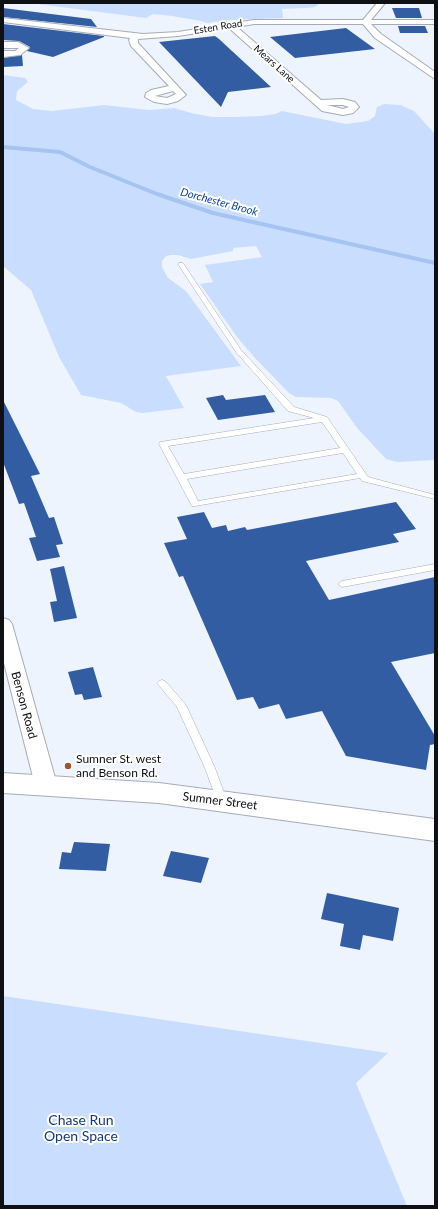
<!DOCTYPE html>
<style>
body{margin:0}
#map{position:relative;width:438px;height:1209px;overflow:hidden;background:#eef4fd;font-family:Lato,sans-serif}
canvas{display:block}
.frame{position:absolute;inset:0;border:4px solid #0e1014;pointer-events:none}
</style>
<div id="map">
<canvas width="438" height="1209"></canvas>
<div class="frame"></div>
</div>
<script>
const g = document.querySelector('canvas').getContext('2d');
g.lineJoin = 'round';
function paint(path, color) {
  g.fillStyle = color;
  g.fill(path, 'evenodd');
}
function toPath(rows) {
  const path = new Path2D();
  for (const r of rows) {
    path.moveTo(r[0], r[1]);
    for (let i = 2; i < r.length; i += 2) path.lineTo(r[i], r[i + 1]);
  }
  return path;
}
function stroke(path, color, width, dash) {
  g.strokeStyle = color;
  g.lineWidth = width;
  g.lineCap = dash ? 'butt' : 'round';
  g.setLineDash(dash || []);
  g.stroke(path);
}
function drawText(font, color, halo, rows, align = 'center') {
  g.font = font + ' Lato,sans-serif';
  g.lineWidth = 4;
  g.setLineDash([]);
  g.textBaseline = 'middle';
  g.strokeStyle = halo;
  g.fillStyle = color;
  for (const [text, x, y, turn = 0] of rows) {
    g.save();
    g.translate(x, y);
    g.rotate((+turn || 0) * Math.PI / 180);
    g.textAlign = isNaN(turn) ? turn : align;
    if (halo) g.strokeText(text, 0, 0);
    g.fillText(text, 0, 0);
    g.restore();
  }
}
paint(toPath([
 [30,3,320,3,315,7,307,8,282,9,283,18,229,20,207,23,201,21,172,16,153,14,146,18],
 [3,75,25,78,28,82,17,91,16,100,33,109,52,111,104,105,149,110,174,108,191,113,212,117,234,117,261,116,275,114,282,111,346,124,368,121,375,116,377,107,384,104,400,105,414,111,435,134,435,460,397,462,386,459,357,428,338,401,331,398,296,397,289,393,254,357,237,337,200,284,213,282,205,265,262,257,256,246,233,248,233,251,191,259,178,255,171,255,166,256,162,261,162,267,168,278,186,291,241,366,166,376,184,408,143,413,136,412,121,403,81,395,59,357,31,290,3,266],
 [3,996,388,1053,356,1083,407,1206,3,1206]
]), '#c9defe');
stroke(toPath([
 [3,147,60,152,90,167,157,194,213,213,435,263]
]), '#a6c3f2', 4);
paint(toPath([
 [3,8,91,19,97,27,3,17],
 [392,8,419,8,422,18,396,18],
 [3,24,104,36,104,37,53,57,27,51,30,47,19,41,3,40],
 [398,26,425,26,428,33,400,33],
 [346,28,375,49,295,58,270,37],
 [215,36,219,39,271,87,228,92,221,107,159,42],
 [22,55,23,66,3,67,3,58],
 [223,395,226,400,265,395,275,412,218,420,206,398],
 [3,400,40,474,31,476,49,518,54,517,63,544,56,545,60,557,37,561,29,538,36,537,24,503,19,504,3,462],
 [396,502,416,529,393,534,399,542,306,561,329,600,435,577,435,653,391,662,435,736,435,744,430,745,426,770,346,756,322,711,286,719,279,704,259,709,253,697,237,700,183,576,179,577,164,543,187,539,177,517,204,512,212,528,226,525,228,531,245,527,247,530],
 [64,566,77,618,54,622,50,602,57,601,50,569],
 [93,667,102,697,84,700,82,694,75,695,68,672],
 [74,842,110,844,106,871,59,869,62,852,71,853],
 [171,851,209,858,201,883,163,876],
 [327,893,399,908,393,941,363,935,360,950,340,946,344,924,321,919]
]), '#325da3');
const lane = toPath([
 [179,263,183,263,241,350,294,407,327,417,368,477,435,495,435,499,362,481,360,478,195,506,192,506,159,444,160,442,314,418,288,411,236,352,178,264,179,263],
 [322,422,340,448,184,474,168,446,322,422],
 [343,453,357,474,198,501,187,479,343,453],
 [435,564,435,570,342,587,338,584,342,581,435,564],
 [162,680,165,681,186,705,215,768,227,801,226,804,222,805,218,804,217,801,205,768,177,707,157,683,159,681,162,680]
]);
const street = toPath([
 [377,3,385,3,371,20,435,20,435,24,371,24,381,34,435,72,435,79,375,38,363,24,254,24,237,27,321,100,343,99,355,102,359,107,353,113,343,115,322,111,229,28,178,36,138,39,138,43,186,95,178,101,167,104,154,102,145,97,146,93,151,90,169,86,131,46,129,40,130,38,3,22,3,18,143,34,178,32,254,20,363,20,377,3],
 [173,91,176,94,167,98,155,96,173,91],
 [327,105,343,105,349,107,343,109,327,105],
 [3,42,18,42,29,48,20,55,3,57,3,51,15,51,19,48,3,48,3,42],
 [3,618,9,620,12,624,57,785,53,791,46,793,39,791,35,785,3,659,3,618]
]);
const secondary = toPath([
 [3,773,159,783,435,819,435,841,159,803,3,793,3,773]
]);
stroke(lane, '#a6acb7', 1);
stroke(street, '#a6acb7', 2);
stroke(secondary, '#a6acb7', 2);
paint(lane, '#fff');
paint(street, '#fff');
paint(secondary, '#fff');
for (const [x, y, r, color] of [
 [68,766,4,"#9c572d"]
]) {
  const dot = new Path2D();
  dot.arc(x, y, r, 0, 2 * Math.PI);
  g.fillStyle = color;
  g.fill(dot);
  stroke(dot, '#fff', 1.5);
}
drawText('10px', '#0e1014', '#fff', [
 ["Esten Road",218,27,-9],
 ["Mears Lane",274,64,42]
]);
drawText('italic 11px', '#0a439a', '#fff', [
 ["Dorchester Brook",219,202,15]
]);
drawText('12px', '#0e1014', '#fff', [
 ["Benson Road",24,705,75],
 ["Sumner Street",220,801,7]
]);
drawText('12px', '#0e1014', '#fff', [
 ["Sumner St. west",76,759],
 ["and Benson Rd.",76,773]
], 'left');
drawText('14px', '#113b7d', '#fff', [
 ["Chase Run",81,1120],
 ["Open Space",81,1136]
]);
</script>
